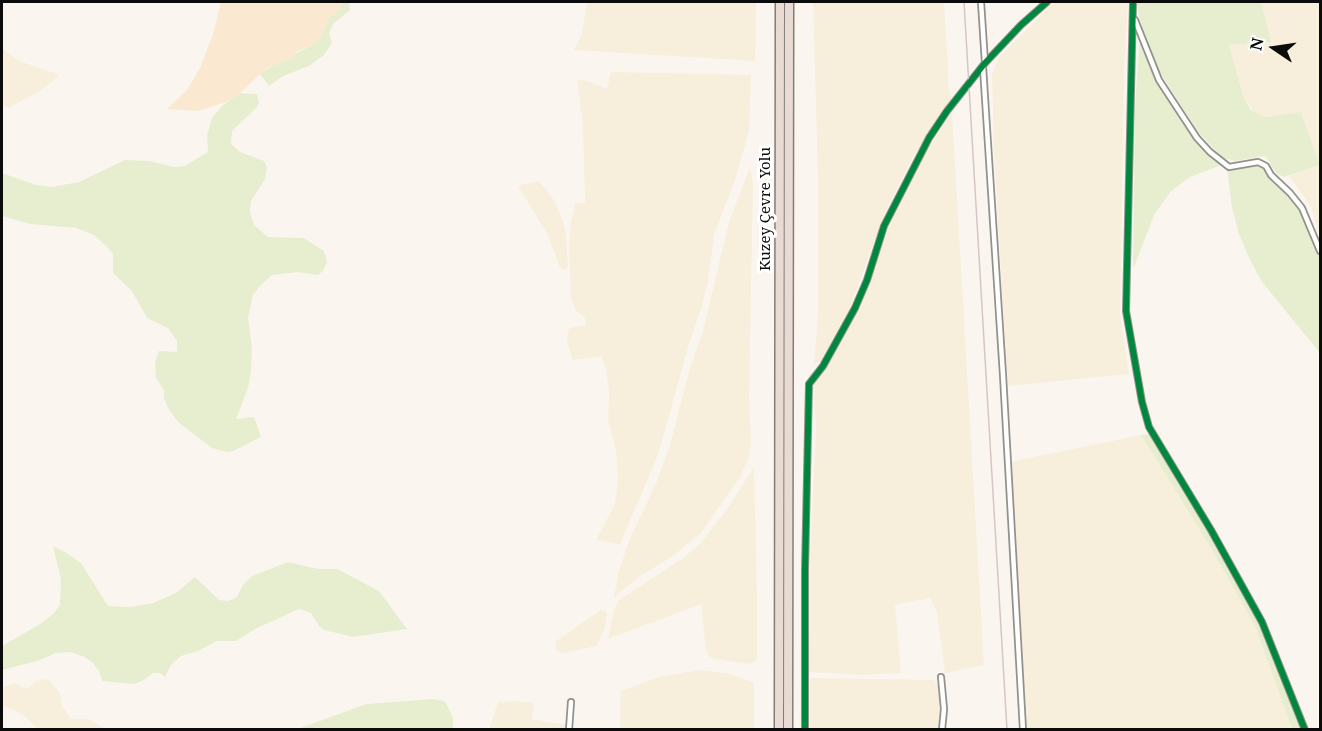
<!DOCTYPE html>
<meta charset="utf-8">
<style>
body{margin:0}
#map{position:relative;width:1322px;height:731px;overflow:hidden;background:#faf6ef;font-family:"Noto Serif",serif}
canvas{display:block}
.frame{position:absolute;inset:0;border:3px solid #0b0b0b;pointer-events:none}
.north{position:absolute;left:1244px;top:18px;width:60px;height:60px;-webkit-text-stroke:4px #fff;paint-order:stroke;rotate:283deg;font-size:16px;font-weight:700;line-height:24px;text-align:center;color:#0b0b0b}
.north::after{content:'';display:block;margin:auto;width:21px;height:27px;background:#0b0b0b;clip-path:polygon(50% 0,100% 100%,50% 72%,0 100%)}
</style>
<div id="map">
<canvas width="1322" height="731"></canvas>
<div class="frame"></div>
<div class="north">N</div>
</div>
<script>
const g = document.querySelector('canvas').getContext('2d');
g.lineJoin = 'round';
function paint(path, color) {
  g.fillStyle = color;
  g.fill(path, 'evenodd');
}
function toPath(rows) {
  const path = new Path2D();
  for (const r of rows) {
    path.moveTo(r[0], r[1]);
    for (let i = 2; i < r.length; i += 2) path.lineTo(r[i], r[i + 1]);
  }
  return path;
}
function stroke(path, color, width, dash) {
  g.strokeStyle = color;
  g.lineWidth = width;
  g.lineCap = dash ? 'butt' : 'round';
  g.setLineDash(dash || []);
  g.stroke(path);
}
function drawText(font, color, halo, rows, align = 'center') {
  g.font = font + ' "Noto Serif",serif';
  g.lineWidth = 6;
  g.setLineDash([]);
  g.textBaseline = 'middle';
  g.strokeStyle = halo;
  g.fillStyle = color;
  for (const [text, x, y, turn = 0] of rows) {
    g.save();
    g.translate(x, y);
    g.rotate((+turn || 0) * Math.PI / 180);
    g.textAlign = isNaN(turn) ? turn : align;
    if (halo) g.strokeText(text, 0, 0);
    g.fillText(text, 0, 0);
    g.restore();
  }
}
paint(toPath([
 [587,2,756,2,755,61,574,50,582,34],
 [813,2,944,2,949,89,952,96,913,157,885,212,849,310,821,360,814,365,818,314,818,178],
 [1054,2,1128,2,1124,66,1120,315,1129,374,1008,386,994,153,992,74,999,57],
 [1261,2,1320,2,1320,164,1301,112,1264,117,1254,112,1244,97,1229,45,1271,42],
 [2,48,19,61,60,75,40,91,9,108,2,104],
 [611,72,751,75,749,129,746,142,735,180,714,235,708,281,702,306,689,344,658,455,620,544,596,540,615,504,618,480,616,450,608,420,609,392,606,369,601,356,573,360,567,342,569,328,586,325,585,318,576,311,571,298,569,245,571,223,575,203,585,203,583,125,577,79,590,82,607,89],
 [952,112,984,665,945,673,937,613,930,598,895,605,901,673,860,675,809,672,810,563,816,427,813,387,850,325,891,222,915,170],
 [1320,165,1320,238,1311,207,1289,176],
 [750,167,753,184,749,399,751,443,749,458,740,477,701,533,674,555,636,579,614,598,618,574,629,541,657,481,670,445,690,368,703,331,729,222],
 [539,181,554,200,563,221,566,235,568,266,565,270,560,268,548,235,518,186],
 [1141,435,1209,545,1255,626,1292,729,1026,729,1010,462],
 [754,467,757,595,757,658,755,662,750,664,715,659,710,657,706,651,701,604,608,639,614,609,619,600,683,558,699,545,727,509],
 [601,610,606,611,607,614,604,630,597,646,562,653,556,650,555,645,556,641],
 [700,670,730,674,754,683,754,729,620,729,621,691,659,677],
 [810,678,934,680,940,688,940,729,810,729],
 [46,679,49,680,60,693,62,706,71,719,88,719,105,729,38,729,22,714,2,705,2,688,14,683,27,689,36,681],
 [516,701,534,703,532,719,567,725,566,729,489,730,498,702]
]), '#f7efdb');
paint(toPath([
 [341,2,349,2,350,10,333,24,329,33,332,43,324,55,309,66,283,76,269,86,260,74,271,66,314,44,322,34,329,18,341,8],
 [1137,2,1261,2,1271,42,1229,45,1244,98,1251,110,1264,117,1301,112,1320,165,1284,177,1276,173,1267,158,1263,156,1235,161,1224,158,1217,152,1198,132,1158,69,1139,18],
 [1140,36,1154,71,1193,133,1224,164,1190,177,1171,191,1154,215,1134,267,1133,266,1135,106],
 [240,93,257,94,259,103,256,108,232,131,231,144,240,152,264,161,267,167,265,179,251,201,250,212,254,225,268,237,304,238,324,251,327,262,323,271,318,275,298,272,272,275,260,286,253,295,248,317,252,348,251,372,248,388,236,419,254,417,261,437,233,451,227,452,212,448,178,422,168,408,164,398,164,390,156,378,155,361,159,351,177,352,177,341,168,328,147,318,132,291,113,273,113,254,109,249,94,235,76,228,30,224,2,216,2,173,36,185,52,187,79,182,125,160,149,161,174,167,185,166,208,152,207,135,212,118,223,105],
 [1258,163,1261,164,1300,208,1320,254,1320,353,1262,282,1249,258,1239,234,1232,208,1227,168],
 [1151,434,1191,500,1269,640,1302,729,1292,729,1255,626,1209,545,1141,435],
 [53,546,65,552,81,563,108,606,130,607,153,603,176,593,195,577,219,600,228,601,237,597,243,585,252,576,288,562,318,569,337,569,379,591,407,629,353,637,324,630,319,626,311,613,299,609,257,628,236,641,217,641,198,651,181,656,171,665,165,677,160,673,153,673,144,680,134,684,102,681,99,671,92,662,85,657,71,652,56,653,37,661,2,670,2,646,42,623,54,613,60,605,61,579],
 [433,699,444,701,447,705,453,718,453,729,298,729,366,704]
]), '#e7eecf');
paint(toPath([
 [221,2,341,2,341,8,329,18,322,34,314,44,296,52,291,59,267,68,240,93,228,101,199,111,167,109,187,90,200,68,213,34]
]), '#fae9d0');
const street = toPath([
 [981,2,985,63],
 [1133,2,1126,311,1142,402,1149,427,1211,530,1262,622,1305,730],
 [1135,20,1159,80,1197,138,1210,152,1229,167,1258,162,1266,166,1271,175,1290,193,1302,208,1320,251],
 [983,67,1003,375,1023,730],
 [941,677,944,709,942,730],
 [569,730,571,702],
 [805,730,805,570,809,384,823,366,855,308,867,280,884,226,929,138,947,111,985,63,1021,25,1047,2]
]);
const highway = toPath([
 [779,730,780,2],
 [788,730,789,2]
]);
stroke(street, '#93918e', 8);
stroke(highway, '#807e7b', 11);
stroke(street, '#fefefd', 4.5);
stroke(highway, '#e9dad4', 8);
stroke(toPath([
 [964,2,1007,730]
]), '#d6c4c7', 1.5);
stroke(toPath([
 [1133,2,1126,311,1142,402,1149,427,1211,530,1262,622,1305,730],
 [805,730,805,570,809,384,823,366,855,308,867,280,884,226,929,138,947,111,985,63,1021,25,1047,2]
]), '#00873e', 6);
drawText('15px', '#0b0b0b', '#fff', [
 ["Kuzey Çevre Yolu",766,209,-90]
]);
</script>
